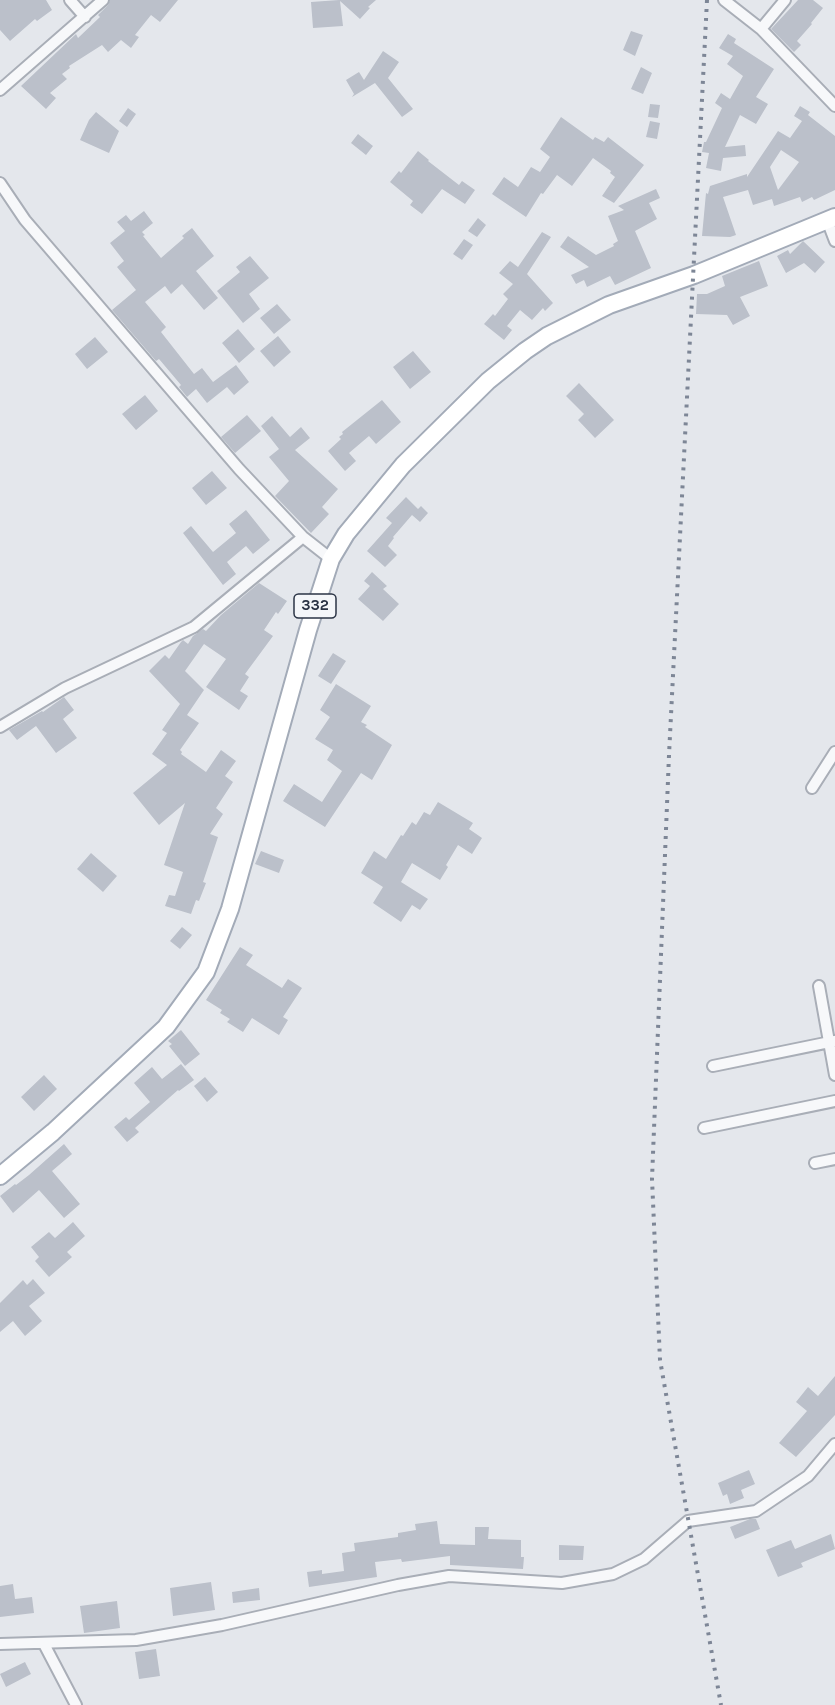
<!DOCTYPE html>
<style>
body{margin:0}
canvas{display:block;background:#e4e7ec}
</style>
<canvas width="835" height="1705"></canvas>
<script>
const g = document.querySelector('canvas').getContext('2d');
g.lineJoin = 'round';
function paint(path, color) {
  g.fillStyle = color;
  g.fill(path, 'evenodd');
}
function toPath(rows) {
  const path = new Path2D();
  for (const r of rows) {
    path.moveTo(r[0], r[1]);
    for (let i = 2; i < r.length; i += 2) path.lineTo(r[i], r[i + 1]);
  }
  return path;
}
function stroke(path, color, width, dash) {
  g.strokeStyle = color;
  g.lineWidth = width;
  g.lineCap = dash ? 'butt' : 'round';
  g.setLineDash(dash || []);
  g.stroke(path);
}
function drawText(font, color, halo, rows, align = 'center') {
  g.font = font + ' Karla,sans-serif';
  g.lineWidth = 4.5;
  g.setLineDash([]);
  g.textBaseline = 'middle';
  g.strokeStyle = halo;
  g.fillStyle = color;
  for (const [text, x, y, turn = 0] of rows) {
    g.save();
    g.translate(x, y);
    g.rotate((+turn || 0) * Math.PI / 180);
    g.textAlign = isNaN(turn) ? turn : align;
    if (halo) g.strokeText(text, 0, 0);
    g.fillText(text, 0, 0);
    g.restore();
  }
}
paint(toPath([
 [0,0,46,0,52,10,37,21,35,19,10,41,0,30],
 [110,0,178,0,160,22,151,15,135,35,139,37,131,48,121,40,108,52,102,45,69,66,70,68,62,74,67,79,50,93,56,98,46,109,21,86,76,34,78,38,100,17,98,15,108,5],
 [339,0,376,0,368,7,370,8,360,19,340,1,343,26,313,28,311,2],
 [798,0,813,0,823,8,811,23,812,24,797,41,801,45,794,52,771,29],
 [631,31,643,35,635,56,623,50],
 [728,34,736,39,734,43,774,69,756,97,768,104,756,124,740,115,725,147,745,145,746,156,723,158,721,171,706,168,709,153,702,152,704,142,706,142,722,108,715,103,721,93,730,99,743,76,727,64,733,56,719,48],
 [383,51,399,62,388,78,413,109,402,117,375,83,352,97,354,94,346,80,359,72,364,80],
 [641,67,652,73,643,94,631,89],
 [650,104,660,105,658,118,648,117],
 [800,106,810,112,808,115,835,136,835,190,814,200,812,197,802,202,800,197,774,206,772,199,753,205,748,190,723,197,736,235,730,237,702,236,706,193,708,194,710,186,747,174,747,177,778,131,790,138,802,121,794,116],
 [781,150,799,162,778,190,770,167],
 [128,108,136,114,127,127,119,121],
 [96,112,119,131,109,153,80,140,89,120],
 [561,117,593,140,595,137,604,142,608,137,644,165,614,203,602,196,615,177,610,173,611,171,593,158,572,186,557,175,543,194,541,193,526,217,492,194,504,177,518,187,531,167,540,172,550,157,540,149],
 [650,121,660,123,657,139,646,137],
 [358,134,373,146,366,155,351,143],
 [418,151,429,160,428,161,459,185,462,181,475,190,465,204,442,189,422,214,410,205,413,201,390,182,399,171,401,173],
 [656,189,660,198,649,203,657,219,635,231,651,268,615,285,610,276,587,287,584,280,576,284,571,275,589,267,560,247,568,236,596,255,614,246,613,244,618,241,608,216,624,210,618,206],
 [144,211,153,223,142,232,145,235,143,236,161,258,184,238,182,236,192,228,214,256,196,271,218,298,204,310,182,284,171,294,165,286,145,302,166,327,161,332,194,374,202,368,213,382,236,365,249,382,234,395,227,387,207,403,196,389,187,397,179,387,181,385,159,359,156,361,112,310,136,290,117,267,124,261,110,243,125,231,117,222,126,215,131,221],
 [478,218,486,225,477,237,468,231],
 [542,232,551,237,527,274,553,303,545,311,543,308,532,320,520,310,507,326,512,330,504,340,484,324,493,314,495,316,508,299,503,294,513,284,499,273,510,261,518,267],
 [464,239,473,245,462,260,453,254],
 [803,241,825,262,815,273,804,263,786,273,777,256,788,250,790,254],
 [250,256,269,278,249,294,260,309,243,323,217,291,240,272,236,267],
 [759,261,768,286,740,297,750,316,733,325,727,315,696,314,697,294,707,294,725,286,722,276],
 [277,304,291,320,274,334,260,318],
 [238,329,255,349,239,363,222,343],
 [278,336,291,352,274,367,260,351],
 [95,337,108,352,87,369,75,354],
 [413,351,431,372,410,389,393,367],
 [579,383,614,420,595,438,578,420,584,414,566,396],
 [145,395,158,411,136,430,122,414],
 [382,400,401,422,376,444,369,436,349,453,356,461,345,471,328,451,341,439,339,437,343,434,342,432],
 [247,415,261,431,235,453,221,437],
 [272,416,290,437,301,427,310,438,295,450,338,489,322,507,329,514,311,533,275,496,289,481,269,457,279,449,261,426],
 [212,471,227,488,206,505,192,488],
 [406,497,418,509,421,506,428,513,420,522,412,515,393,537,394,538,388,546,397,555,385,567,367,551,392,523,386,518],
 [246,510,270,540,253,554,246,546,227,562,236,574,223,585,183,533,191,526,213,552,236,533,229,524],
 [372,572,387,586,383,589,399,604,383,621,358,599,370,586,364,581],
 [259,583,287,601,278,614,276,612,264,630,273,636,245,674,249,677,240,691,248,696,239,710,206,687,226,659,204,644,185,671,204,690,187,715,199,723,180,750,182,752,181,754,206,772,221,750,236,761,225,776,233,782,216,808,223,814,210,834,218,837,203,882,206,883,199,901,196,900,191,914,165,906,169,895,175,896,183,872,164,865,185,803,159,825,133,793,167,765,152,754,167,733,162,730,180,704,149,671,165,655,169,659,181,642,183,640,188,644,193,636,203,629,206,631,221,615],
 [333,653,346,661,331,684,318,676],
 [336,684,371,706,361,722,367,725,365,727,392,745,372,780,361,773,325,827,283,801,294,784,322,802,342,771,327,760,333,750,315,739,330,717,320,710],
 [64,697,74,710,63,719,77,738,56,753,36,726,17,740,9,730,42,711,43,712],
 [438,802,473,823,469,829,482,838,472,854,458,845,446,865,448,867,440,880,412,863,401,882,428,899,420,910,412,905,401,922,373,903,383,887,361,873,374,851,386,859,401,835,403,836,412,822,416,825,424,812,430,815],
 [261,851,284,860,279,873,255,864],
 [91,853,117,876,103,892,77,869],
 [182,927,192,935,180,949,170,941],
 [240,947,253,955,246,965,282,988,288,979,302,988,283,1017,288,1020,279,1035,252,1018,243,1032,227,1022,230,1019,220,1013,222,1010,206,1000],
 [181,1030,200,1054,185,1066,169,1046,172,1044,168,1041],
 [181,1064,194,1080,179,1091,178,1090,135,1128,139,1132,127,1142,114,1127,126,1117,129,1120,150,1102,134,1083,152,1067,162,1079],
 [44,1075,57,1089,34,1111,21,1097],
 [205,1077,218,1092,207,1102,194,1086],
 [64,1144,72,1154,52,1171,80,1204,64,1218,39,1190,13,1213,0,1196,15,1184,16,1185,29,1175],
 [73,1222,85,1236,67,1252,72,1257,49,1277,35,1261,39,1257,31,1247,49,1232,55,1238],
 [33,1279,45,1293,29,1306,42,1321,25,1336,13,1321,0,1332,0,1303,23,1280,27,1285],
 [835,1376,835,1415,796,1457,779,1443,807,1411,796,1402,808,1387,818,1396],
 [749,1470,755,1484,741,1490,744,1498,730,1504,727,1494,723,1496,718,1483],
 [750,1519,756,1519,760,1529,735,1539,730,1527],
 [437,1521,440,1544,475,1545,475,1527,489,1527,488,1539,521,1540,521,1557,524,1557,523,1569,450,1565,450,1556,402,1562,401,1559,375,1562,377,1577,309,1587,307,1572,322,1570,322,1574,344,1571,342,1553,355,1551,354,1543,398,1537,398,1533,416,1530,415,1524],
 [831,1534,835,1549,801,1563,803,1567,778,1577,766,1550,791,1540,795,1549],
 [559,1545,584,1546,583,1560,559,1560],
 [211,1582,215,1610,173,1616,170,1588],
 [13,1584,15,1599,32,1597,34,1613,0,1617,0,1586],
 [259,1588,260,1600,233,1603,232,1592],
 [117,1601,120,1628,84,1633,80,1606],
 [156,1649,160,1676,139,1679,135,1652],
 [25,1662,31,1674,6,1687,0,1674]
]), '#bbc0ca');
const minor = toPath([
 [70,0,85,17],
 [724,0,761,29,785,0],
 [761,29,835,106],
 [0,90,103,0],
 [0,183,25,220,239,469,303,537,331,559],
 [827,220,835,241],
 [0,727,65,688,194,627,303,537],
 [812,788,835,752],
 [819,986,835,1075],
 [713,1066,835,1041],
 [704,1128,835,1101],
 [815,1163,835,1159],
 [0,1644,136,1640,222,1625,398,1585,449,1576,562,1583,613,1574,644,1559,688,1521,756,1511,808,1476,835,1444],
 [44,1644,76,1705]
]);
const primary = toPath([
 [0,1176,53,1132,166,1027,206,972,230,909,308,630,331,559,346,534,403,465,488,381,525,351,547,336,609,305,694,275,835,217]
]);
stroke(minor, '#a9aeb7', 14);
stroke(primary, '#a3abb8', 20);
stroke(minor, '#f7f8fa', 10);
stroke(primary, '#fff', 16);
stroke(toPath([
 [707,0,669,755,652,1179,660,1360,721,1705]
]), '#7d8696', 4, [3, 6]);
for (const [x, y, w] of [
 [315,606,42]
]) {
  const box = new Path2D();
  box.roundRect(x - w / 2, y - 12, w, 24, 4.5);
  g.fillStyle = '#f4f6f9';
  g.fill(box);
  stroke(box, '#2b3445', 1.5);
}
drawText('bold 15px', '#2b3445', null, [
 ["332",315,606]
]);
</script>
